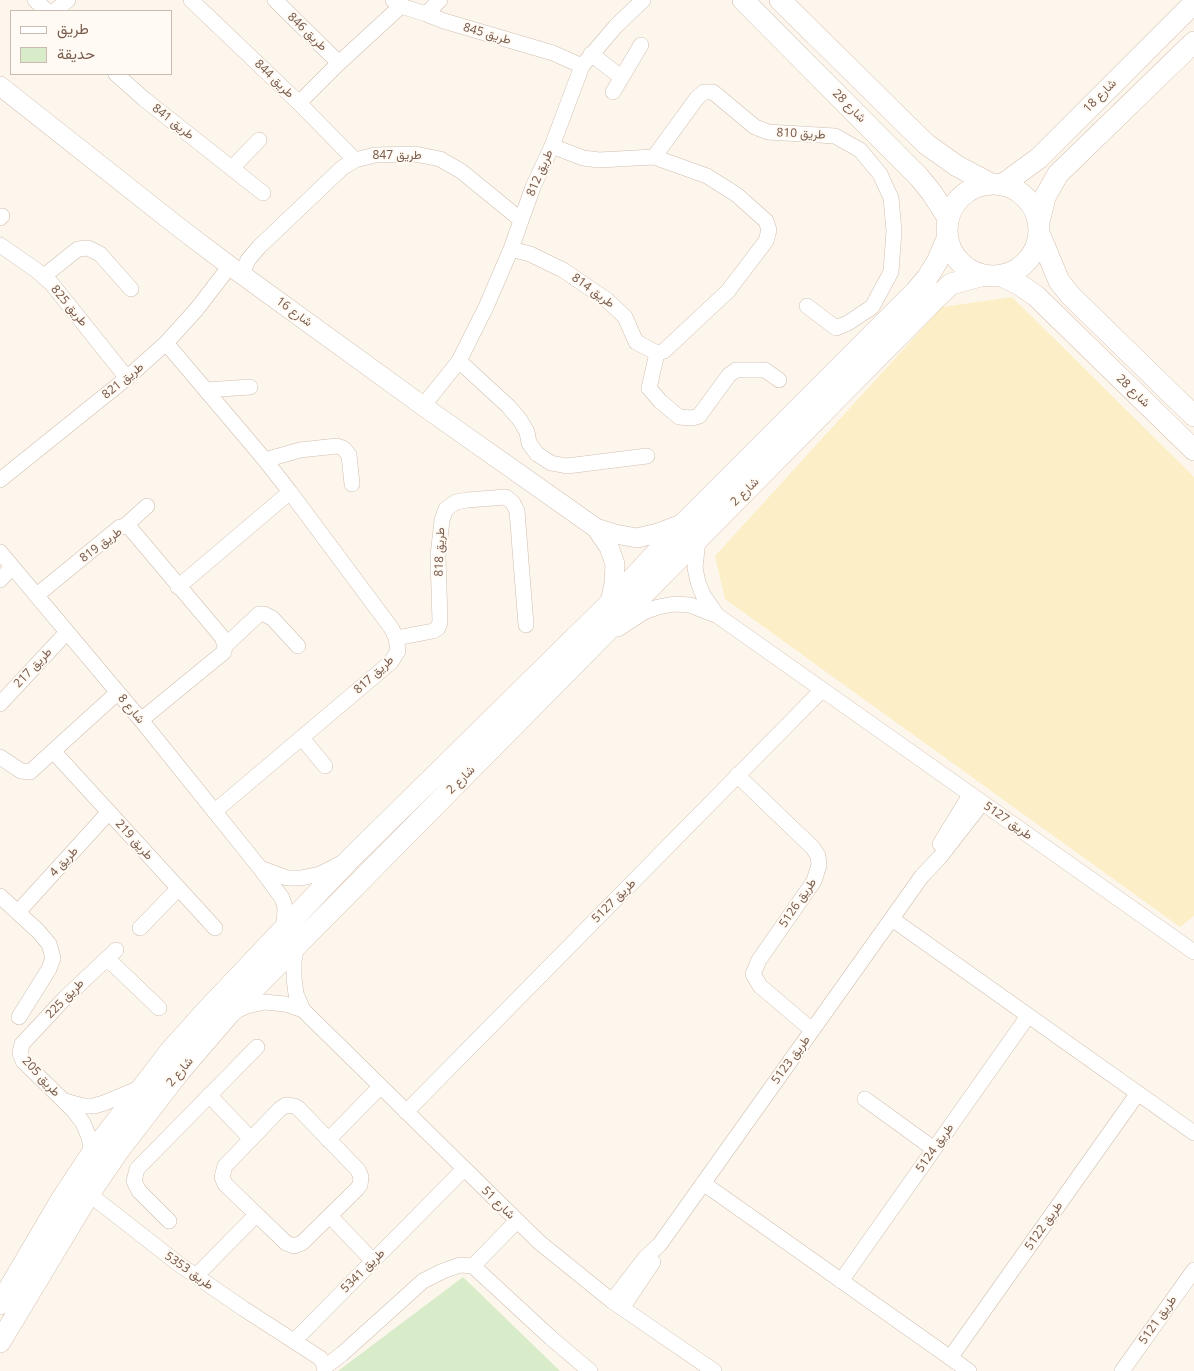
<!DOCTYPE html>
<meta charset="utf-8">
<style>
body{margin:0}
#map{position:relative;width:1194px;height:1371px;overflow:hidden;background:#fdf6ec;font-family:"Noto Sans",Vazirmatn,sans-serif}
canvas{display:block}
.legend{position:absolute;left:10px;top:10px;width:162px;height:65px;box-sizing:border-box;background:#fffaf3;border:1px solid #cabbb1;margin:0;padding:6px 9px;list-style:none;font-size:15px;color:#7a5c4d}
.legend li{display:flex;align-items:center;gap:10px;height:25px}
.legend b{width:25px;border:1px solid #cabbb1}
</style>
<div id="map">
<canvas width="1194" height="1371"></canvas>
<ul class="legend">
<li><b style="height:6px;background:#fff"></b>طريق</li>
<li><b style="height:14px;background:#d8ecc9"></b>حديقة</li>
</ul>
</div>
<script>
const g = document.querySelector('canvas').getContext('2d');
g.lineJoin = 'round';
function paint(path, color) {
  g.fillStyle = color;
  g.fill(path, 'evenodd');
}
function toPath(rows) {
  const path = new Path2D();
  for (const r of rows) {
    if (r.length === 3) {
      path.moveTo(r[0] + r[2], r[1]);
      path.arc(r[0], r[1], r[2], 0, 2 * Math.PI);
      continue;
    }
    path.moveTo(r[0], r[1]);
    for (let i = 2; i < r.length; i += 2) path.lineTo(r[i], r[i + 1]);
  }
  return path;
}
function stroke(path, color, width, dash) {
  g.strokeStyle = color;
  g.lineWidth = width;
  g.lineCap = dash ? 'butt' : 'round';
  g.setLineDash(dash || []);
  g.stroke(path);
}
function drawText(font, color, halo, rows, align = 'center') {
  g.font = font + ' "Noto Sans",Vazirmatn,sans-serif';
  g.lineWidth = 4;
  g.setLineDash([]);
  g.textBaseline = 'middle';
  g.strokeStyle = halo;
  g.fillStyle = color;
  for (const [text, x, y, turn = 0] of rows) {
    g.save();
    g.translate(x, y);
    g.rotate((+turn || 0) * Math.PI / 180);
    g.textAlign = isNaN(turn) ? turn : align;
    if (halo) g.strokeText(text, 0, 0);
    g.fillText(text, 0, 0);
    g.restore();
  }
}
paint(toPath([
 [463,1277,560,1371,338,1371]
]), '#d8ecc9');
paint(toPath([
 [1012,297,1194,477,1194,916,1180,927,725,599,715,556,942,307]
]), '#fcefc7');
const minor = toPath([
 [35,0,47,11],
 [191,0,299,103,355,160],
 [275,0,339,63],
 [393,0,401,6,426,14,444,21,553,53,582,66],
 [55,11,68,0],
 [426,14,440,0],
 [591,54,621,77],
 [116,74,144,99,263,193],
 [613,92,641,45],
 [299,103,339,63,401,6],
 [552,146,583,158,599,160,654,157,707,176,737,195,766,221,769,230,766,241,728,291,664,351,657,353],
 [654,157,697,98,704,92,713,92,755,127,768,132,835,136,860,150,880,174,891,198,894,231,891,272,872,307,848,323,836,328,807,306],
 [232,168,259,140],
 [0,218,2,216],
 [0,245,36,270,51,283,127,378],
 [511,249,530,254,563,270,607,300,625,317,636,342,657,353],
 [242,274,248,260,259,247,342,168,355,160,375,155,415,154,440,159,461,171,521,220],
 [44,276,74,252,78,249,88,248,100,254,131,289],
 [166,343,265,460,290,492,392,629,396,638,398,651,391,662,215,811],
 [657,353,649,388,660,401,679,417,692,418,699,416,729,375,736,370,765,370,779,380],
 [459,361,508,406,520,420,527,432,529,443,537,454,551,463,567,466,647,456],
 [206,390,250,387],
 [423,406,459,361,486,307,511,249,533,187,552,146,582,66,616,26,643,0],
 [265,460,300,450,337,446,343,448,349,455,352,484],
 [0,480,127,378,166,343,196,310,230,266],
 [125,526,147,506],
 [698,540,695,568,698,582,703,595,717,615],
 [0,552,141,720,260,868,282,898,285,907,284,929],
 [0,580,12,567],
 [178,587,290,492],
 [37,595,120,527,125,526,130,528,222,637,225,646,224,652,141,720],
 [618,629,644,612,658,607,674,604,690,605,718,616,1194,952],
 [396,638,433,631,438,628,440,622,438,556,442,520,446,509,456,502,467,500,506,497,513,503,517,511,526,625],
 [225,646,259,614,264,614,272,618,298,646],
 [0,704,67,632],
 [302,738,325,766],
 [53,751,215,928],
 [0,757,21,771,30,772,117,693],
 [737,775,813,848,818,856,819,865,814,881,759,960,753,974,760,986,812,1030],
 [940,844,970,795],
 [260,868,287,878,301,878,320,874,340,864],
 [0,896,38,931,49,944,53,958,49,969,19,1017],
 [18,912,109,812],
 [892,919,1194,1133],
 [140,928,178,889],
 [297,945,294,961,294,978,296,994,303,1010,539,1242,612,1301,714,1371],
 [106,961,113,964,159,1008],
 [235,1011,247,1006,265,1002,285,1004,303,1010],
 [209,1095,251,1139],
 [865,1099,934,1149],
 [65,1101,83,1106,94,1106,104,1103,140,1088],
 [286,1105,294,1106,298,1108,358,1170,361,1177,360,1185,357,1189,302,1243,294,1246,286,1243,283,1240,225,1184,222,1177,225,1166,280,1109,286,1105],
 [406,1112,822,690],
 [328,1140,380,1087],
 [92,1153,89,1137,83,1123,74,1111,23,1061,20,1053,22,1044,65,998,116,950],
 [703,1183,969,1371],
 [89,1194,180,1265,244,1309,320,1358,323,1362,325,1371],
 [330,1216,373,1261],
 [169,1221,139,1191,134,1181,137,1169,257,1047],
 [473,1266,517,1221],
 [196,1276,256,1215],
 [841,1281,1028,1016],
 [612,1301,645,1258,660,1244,922,876,940,857,982,803],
 [622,1308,653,1262],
 [294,1341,464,1169],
 [950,1358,1138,1093],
 [325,1367,342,1354,423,1281,443,1271,460,1265,473,1266,551,1338,590,1371],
 [1122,1371,1194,1270]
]);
const tertiary = toPath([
 [0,86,181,229,230,266,423,406,596,528,615,534,637,538,658,533,684,523],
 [596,528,609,547,615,564,614,583,610,603]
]);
const secondary = toPath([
 [743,0,919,177,932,193,948,218],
 [780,0,926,144,957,166,991,184],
 [993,230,46],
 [1002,185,1039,158,1194,3],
 [1039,222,1045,197,1058,174,1194,42],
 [1039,233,1059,281,1070,295,1194,416],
 [1002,276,1020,285,1036,296,1194,450],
 [0,1304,61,1200,92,1153,171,1050,206,1011,350,859,610,603,685,522,915,292,927,278,937,262,947,239],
 [0,1342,89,1194,119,1150,180,1071,229,1014,935,299,951,284,984,275]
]);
stroke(minor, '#d1beb0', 16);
stroke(tertiary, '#d1beb0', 20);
stroke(secondary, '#d6c0b0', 22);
stroke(minor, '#fff', 15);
stroke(tertiary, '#fff', 19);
stroke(secondary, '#fff', 21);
drawText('12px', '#7a5c4d', '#fffaf3', [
 ["طريق 846",307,32,44],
 ["طريق 845",487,34,16],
 ["طريق 844",274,79,44],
 ["شارع 18",1100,96,-45],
 ["شارع 28",849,106,45],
 ["طريق 841",173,122,38],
 ["طريق 810",801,134,3],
 ["طريق 847",397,156],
 ["طريق 812",540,173,-67],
 ["طريق 814",593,291,36],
 ["طريق 825",69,306,50],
 ["شارع 16",294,312,36],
 ["طريق 821",123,381,-39],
 ["شارع 28",1133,391,44],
 ["شارع 2",745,492,-45],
 ["طريق 819",101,545,-37],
 ["طريق 818",440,552,-88],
 ["طريق 217",33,668,-47],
 ["طريق 817",374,675,-43],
 ["شارع 8",131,709,50],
 ["شارع 2",461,780,-45],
 ["طريق 5127",1008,821,35],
 ["طريق 219",134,840,48],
 ["طريق 4",64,862,-47],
 ["طريق 5127",614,901,-45],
 ["طريق 5126",798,903,-56],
 ["طريق 225",65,999,-46],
 ["طريق 5123",791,1060,-54],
 ["شارع 2",180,1072,-50],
 ["طريق 205",41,1077,47],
 ["طريق 5124",935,1148,-55],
 ["شارع 51",498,1203,44],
 ["طريق 5122",1044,1226,-55],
 ["طريق 5353",189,1271,35],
 ["طريق 5341",363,1271,-45],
 ["طريق 5121",1158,1320,-55]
]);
</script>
